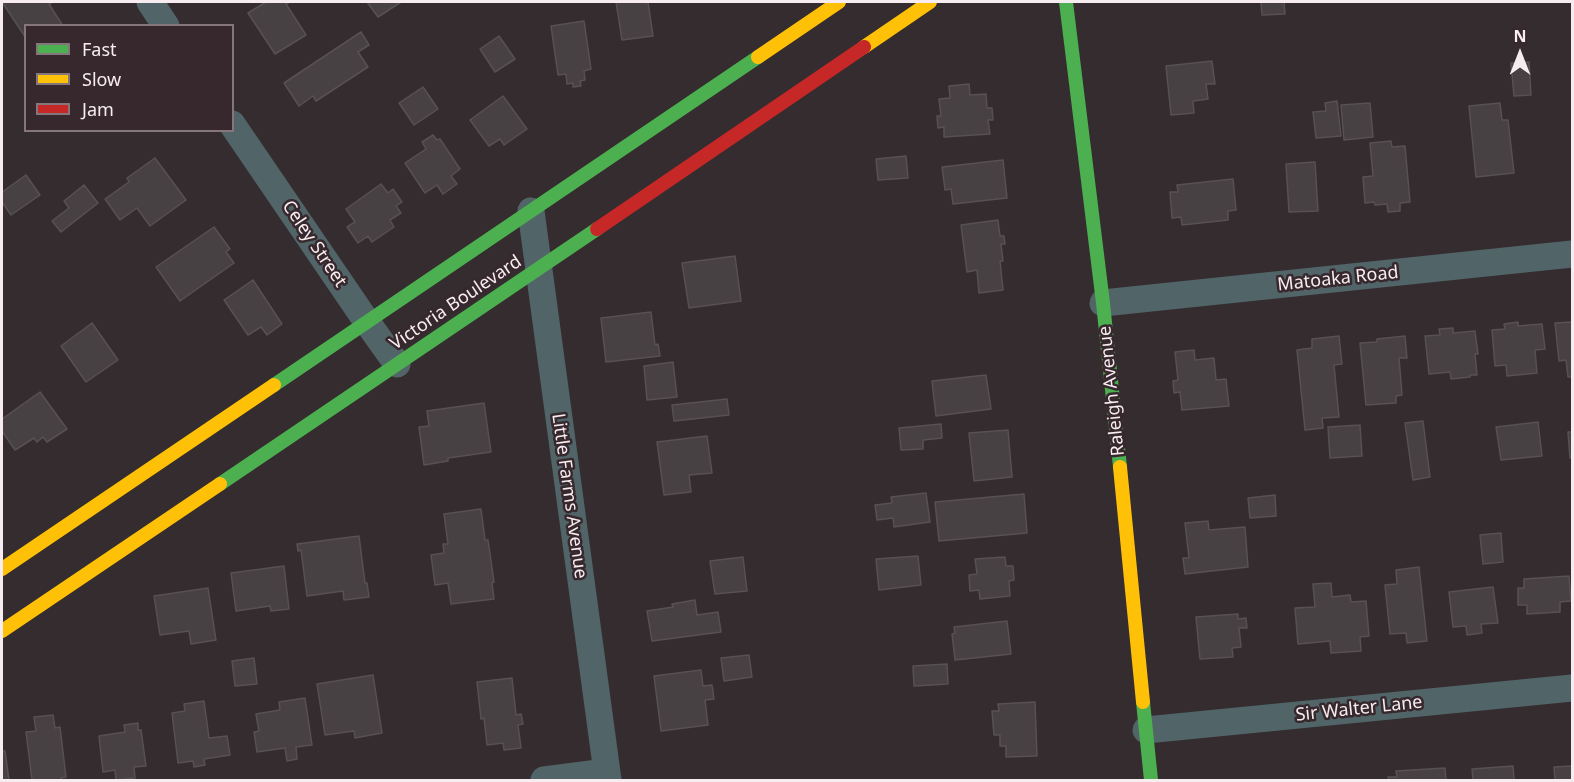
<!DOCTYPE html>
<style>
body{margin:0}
#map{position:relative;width:1574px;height:782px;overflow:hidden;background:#342c2e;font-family:"Noto Sans",sans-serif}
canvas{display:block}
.frame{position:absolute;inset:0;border:3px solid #f7ecf0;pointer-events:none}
.legend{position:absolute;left:24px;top:24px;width:210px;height:108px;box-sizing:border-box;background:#37282d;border:2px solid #84767b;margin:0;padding:8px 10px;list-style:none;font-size:18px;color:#f7ecf0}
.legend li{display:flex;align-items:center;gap:12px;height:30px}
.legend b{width:30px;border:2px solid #84767b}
.north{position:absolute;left:1490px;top:24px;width:60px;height:60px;-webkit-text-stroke:4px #37282d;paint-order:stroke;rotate:0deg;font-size:16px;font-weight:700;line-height:24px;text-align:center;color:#f7ecf0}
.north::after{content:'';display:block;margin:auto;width:21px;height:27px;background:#f7ecf0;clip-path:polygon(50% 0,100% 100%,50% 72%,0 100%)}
</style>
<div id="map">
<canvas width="1574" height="782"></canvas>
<div class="frame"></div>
<ul class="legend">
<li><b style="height:8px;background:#4caf50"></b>Fast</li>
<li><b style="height:8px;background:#ffc107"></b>Slow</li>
<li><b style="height:8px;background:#c62828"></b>Jam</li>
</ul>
<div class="north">N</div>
</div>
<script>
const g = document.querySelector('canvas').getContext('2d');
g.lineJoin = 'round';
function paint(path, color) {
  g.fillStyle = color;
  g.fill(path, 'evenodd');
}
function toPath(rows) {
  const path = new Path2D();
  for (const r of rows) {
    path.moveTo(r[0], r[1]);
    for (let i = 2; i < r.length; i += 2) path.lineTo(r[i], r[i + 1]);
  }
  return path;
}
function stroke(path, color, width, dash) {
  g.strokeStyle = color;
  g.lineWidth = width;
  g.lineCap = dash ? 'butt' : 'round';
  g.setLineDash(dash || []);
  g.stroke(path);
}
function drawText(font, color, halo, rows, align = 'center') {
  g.font = font + ' "Noto Sans",sans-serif';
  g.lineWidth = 5;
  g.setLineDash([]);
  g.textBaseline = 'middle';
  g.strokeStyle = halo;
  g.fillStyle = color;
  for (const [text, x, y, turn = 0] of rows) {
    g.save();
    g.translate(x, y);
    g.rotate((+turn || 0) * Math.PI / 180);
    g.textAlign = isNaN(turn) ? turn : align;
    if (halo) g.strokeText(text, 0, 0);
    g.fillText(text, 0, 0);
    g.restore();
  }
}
const building = toPath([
 [2,2,53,2,49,4,63,26,26,26,26,38,2,2],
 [266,2,290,2,286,4,306,35,275,54,248,13,266,2],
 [367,2,401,2,378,17,367,2],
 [616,2,648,2,653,36,622,40,616,2],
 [1261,2,1284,2,1285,14,1262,15,1261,2],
 [584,21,591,69,584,71,585,80,580,81,581,86,573,87,573,83,567,84,566,74,558,75,551,26,584,21],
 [361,32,369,45,358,52,368,67,316,101,313,96,299,106,284,83,361,32],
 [499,36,515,59,495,72,480,49,499,36],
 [1212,61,1215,84,1206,84,1208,99,1193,101,1194,113,1171,115,1166,66,1212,61],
 [1529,62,1531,95,1514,96,1511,63,1529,62],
 [969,84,970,95,986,94,987,108,992,108,993,120,988,120,990,134,944,137,944,127,938,128,937,116,941,116,939,99,950,98,949,86,969,84],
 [423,87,438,109,414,125,399,103,423,87],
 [503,96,527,129,504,145,500,139,489,146,470,120,503,96],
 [1337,101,1341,136,1316,138,1313,112,1326,111,1325,103,1337,101],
 [1370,103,1373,137,1344,140,1341,105,1370,103],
 [1500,103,1502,120,1508,120,1514,173,1476,177,1469,106,1500,103],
 [433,135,437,140,440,139,460,169,451,176,457,184,443,194,437,185,425,193,405,163,426,149,422,142,433,135],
 [1391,141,1392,147,1405,146,1410,202,1400,203,1400,211,1388,212,1387,204,1375,205,1374,202,1365,203,1363,177,1373,176,1370,143,1391,141],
 [906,156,908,178,878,180,876,159,906,156],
 [155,158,186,200,150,226,137,208,120,220,105,199,129,182,127,178,155,158],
 [1003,160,1007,198,953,204,951,189,945,190,942,167,1003,160],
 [1315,162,1318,211,1289,212,1286,164,1315,162],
 [26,175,40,195,11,215,2,202,2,192,26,175],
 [1233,179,1236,210,1228,211,1228,220,1182,225,1181,217,1172,218,1170,192,1178,192,1177,185,1233,179],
 [381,184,388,193,393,189,402,202,396,206,401,213,390,220,394,227,372,242,368,236,358,243,347,227,355,222,346,209,381,184],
 [84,185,98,203,61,232,52,221,69,208,64,201,84,185],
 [998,220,1000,236,1004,236,1005,244,1001,244,1003,261,1000,261,1003,290,979,293,977,270,967,272,961,225,998,220],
 [214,227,230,249,226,252,234,263,180,301,156,267,214,227],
 [735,256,741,301,689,308,682,263,735,256],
 [253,280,282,324,267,335,261,327,248,335,224,300,253,280],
 [651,312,655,345,658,344,660,356,606,362,601,318,651,312],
 [1518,322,1518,326,1542,324,1545,349,1535,350,1537,373,1507,376,1506,365,1495,366,1492,330,1505,329,1504,324,1518,322],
 [1572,322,1572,377,1568,377,1566,360,1559,361,1555,323,1572,322],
 [92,323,118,360,86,382,61,346,92,323],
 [1453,328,1453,333,1475,331,1478,354,1475,354,1477,375,1470,375,1470,377,1451,379,1450,372,1429,374,1425,336,1440,335,1439,329,1453,328],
 [1339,336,1342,364,1334,365,1339,417,1322,418,1323,428,1305,430,1297,350,1312,348,1312,339,1339,336],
 [1405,336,1407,358,1399,358,1402,395,1396,396,1396,403,1366,405,1360,343,1377,342,1377,339,1405,336],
 [1194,350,1195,360,1214,358,1216,380,1226,379,1229,406,1182,410,1180,392,1174,393,1173,381,1178,380,1175,352,1194,350],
 [673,362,677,397,647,400,644,366,673,362],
 [986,375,991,409,936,416,932,381,986,375],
 [40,392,67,429,47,442,43,437,37,442,34,438,15,450,2,431,2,419,40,392],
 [727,399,729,415,674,421,672,405,727,399],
 [484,403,491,452,448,458,448,461,424,465,419,427,429,426,427,411,484,403],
 [1423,421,1430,477,1413,480,1405,423,1423,421],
 [1538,422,1542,456,1501,460,1496,427,1538,422],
 [941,424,942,438,923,440,923,449,901,450,899,428,941,424],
 [1360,425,1362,456,1330,458,1328,427,1360,425],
 [1008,430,1012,477,974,481,969,433,1008,430],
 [1568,432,1572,432,1572,458,1570,458,1568,432],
 [707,436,712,473,689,475,691,492,664,495,657,442,707,436],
 [926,493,930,522,894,527,893,518,877,520,875,505,892,503,891,497,926,493],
 [1024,494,1027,533,939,541,935,502,1024,494],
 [1275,495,1276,516,1250,518,1248,498,1275,495],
 [481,509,485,540,488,540,494,582,492,583,494,599,451,604,448,583,435,585,431,555,444,553,443,544,448,544,444,514,481,509],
 [1208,521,1209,530,1245,527,1248,567,1185,574,1183,558,1189,558,1185,523,1208,521],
 [1501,533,1503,562,1483,564,1480,535,1501,533],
 [359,536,365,583,367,583,369,597,344,600,343,591,307,596,301,550,298,551,297,544,359,536],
 [918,556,921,585,879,590,876,559,918,556],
 [743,557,747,591,715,594,710,561,743,557],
 [1005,557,1006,566,1013,566,1014,580,1009,581,1010,596,980,599,979,590,970,591,969,575,977,574,975,559,1005,557],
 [284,566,289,609,271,611,270,606,236,611,231,573,284,566],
 [1419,567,1427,641,1407,643,1406,633,1390,634,1385,585,1397,584,1396,570,1419,567],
 [1569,576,1571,601,1560,602,1560,612,1527,614,1527,605,1518,605,1518,588,1524,588,1524,579,1569,576],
 [1331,583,1332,597,1350,595,1351,602,1366,601,1369,636,1360,637,1361,651,1331,653,1330,641,1298,644,1295,608,1315,607,1313,584,1331,583],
 [1493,587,1498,623,1481,624,1482,633,1467,635,1466,626,1453,627,1449,592,1493,587],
 [208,588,216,640,191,644,189,631,160,635,154,596,208,588],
 [695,600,697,615,718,612,721,632,652,641,647,611,673,607,672,604,695,600],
 [1238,614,1238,619,1246,618,1247,628,1239,628,1241,647,1232,648,1233,657,1200,659,1196,617,1238,614],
 [1007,621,1011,654,955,660,952,634,955,633,954,627,1007,621],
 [749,655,752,677,724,681,721,658,749,655],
 [254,658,257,684,235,686,232,661,254,658],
 [947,664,948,684,914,686,913,666,947,664],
 [701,670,703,686,712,685,714,699,705,700,708,725,661,731,654,676,701,670],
 [373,675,382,733,355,738,354,731,325,735,317,684,373,675],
 [512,678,516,715,521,714,523,724,518,725,521,748,504,750,503,743,487,745,484,718,481,719,477,682,512,678],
 [305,698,312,745,296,747,297,759,287,761,285,748,257,752,254,732,259,731,256,714,280,710,279,702,305,698],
 [204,701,209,738,227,736,230,755,204,759,205,765,194,767,193,761,178,763,172,713,185,711,184,704,204,701],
 [1035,702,1037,756,1006,757,1006,746,1000,746,1000,735,994,735,992,711,999,711,998,704,1035,702],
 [53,715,55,728,60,727,66,777,61,778,61,780,32,780,26,732,36,731,34,717,53,715],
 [138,723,138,730,141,730,146,766,134,767,135,778,116,780,115,770,103,772,99,736,125,732,124,725,138,723],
 [2,751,5,751,9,780,2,780,2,751],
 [1513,766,1514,780,1473,780,1472,769,1513,766],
 [1572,766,1572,780,1555,780,1554,767,1572,766],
 [1445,768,1446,780,1389,780,1388,777,1397,777,1396,771,1445,768]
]);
paint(building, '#474143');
stroke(building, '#585153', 1.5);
stroke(toPath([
 [150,2,166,26],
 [232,124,367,322,397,364],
 [531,211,608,780],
 [1103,303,1572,254],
 [1146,730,1572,688],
 [544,780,606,772]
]), '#516468', 27);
stroke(toPath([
 [1066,2,1103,303,1120,467],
 [274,385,758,57],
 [220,484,597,229],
 [1143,702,1151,780]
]), '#4caf50', 14);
stroke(toPath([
 [864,47,930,2],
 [758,57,839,2],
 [1120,467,1143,702],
 [2,569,274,385],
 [2,631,220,484]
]), '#ffc107', 14);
stroke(toPath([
 [597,229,864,47]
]), '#c62828', 14);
drawText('18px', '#f7ecf0', '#37282d', [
 ["Celey Street",314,244,56],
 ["Matoaka Road",1338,279,-6],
 ["Victoria Boulevard",456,303,-34],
 ["Raleigh Avenue",1112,391,-96],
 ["Little Farms Avenue",569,496,82],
 ["Sir Walter Lane",1359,709,-6]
]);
</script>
